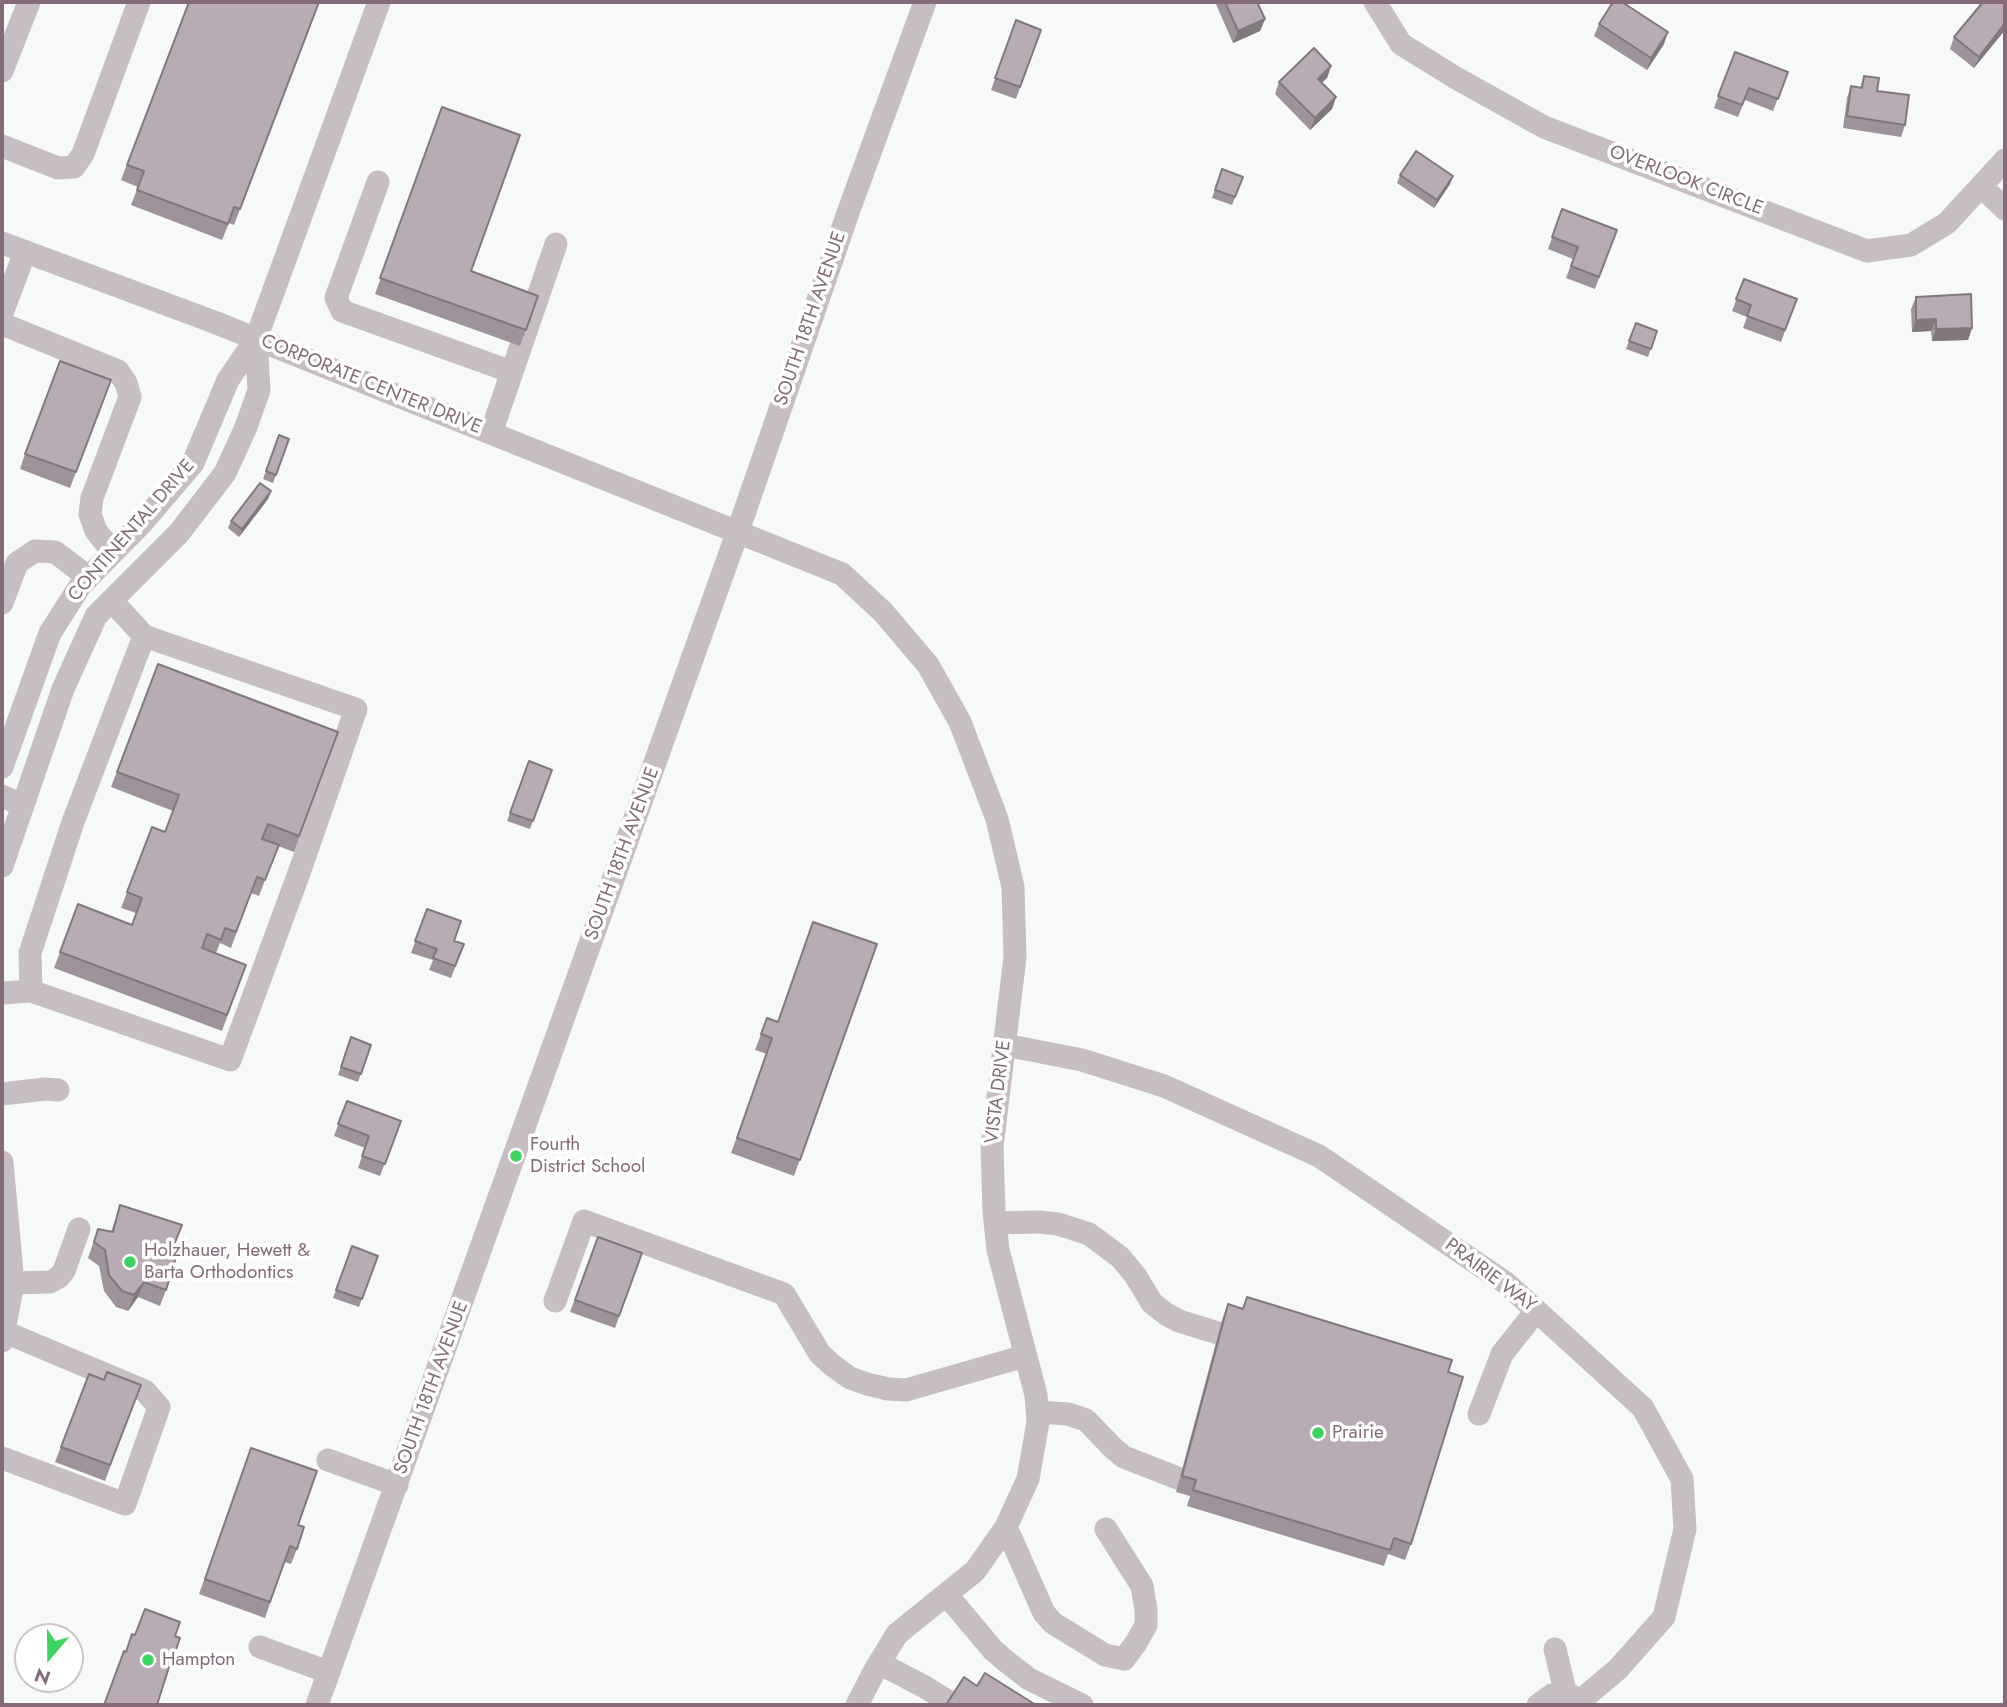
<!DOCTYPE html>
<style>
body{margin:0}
#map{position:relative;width:2007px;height:1707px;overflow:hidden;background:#f7f9f9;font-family:Jost,sans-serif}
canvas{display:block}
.frame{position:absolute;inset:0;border:4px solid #856b79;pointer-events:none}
.north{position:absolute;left:14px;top:1623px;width:70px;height:70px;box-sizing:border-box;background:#fff;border:2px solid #cec4c9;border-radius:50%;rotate:200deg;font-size:19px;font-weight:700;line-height:28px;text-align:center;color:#856b79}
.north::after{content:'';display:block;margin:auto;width:24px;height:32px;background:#3cd461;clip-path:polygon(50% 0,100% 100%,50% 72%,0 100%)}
</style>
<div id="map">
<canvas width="2007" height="1707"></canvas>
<div class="frame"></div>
<div class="north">N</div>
</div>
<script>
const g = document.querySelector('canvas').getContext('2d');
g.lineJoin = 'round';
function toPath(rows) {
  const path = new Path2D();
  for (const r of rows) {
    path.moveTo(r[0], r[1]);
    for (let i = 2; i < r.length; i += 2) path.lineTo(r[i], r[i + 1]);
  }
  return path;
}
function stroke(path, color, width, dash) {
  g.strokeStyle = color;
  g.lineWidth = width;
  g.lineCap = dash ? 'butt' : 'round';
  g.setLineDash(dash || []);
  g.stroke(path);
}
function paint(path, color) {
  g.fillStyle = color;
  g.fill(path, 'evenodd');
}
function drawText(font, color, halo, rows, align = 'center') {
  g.font = font + ' Jost,sans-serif';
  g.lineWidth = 7;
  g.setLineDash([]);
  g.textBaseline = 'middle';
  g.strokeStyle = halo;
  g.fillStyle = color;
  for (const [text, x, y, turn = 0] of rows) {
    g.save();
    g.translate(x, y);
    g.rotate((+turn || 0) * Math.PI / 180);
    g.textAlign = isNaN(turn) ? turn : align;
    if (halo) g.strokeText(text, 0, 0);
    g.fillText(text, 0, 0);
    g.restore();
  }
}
stroke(toPath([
 [1375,2,1401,44,1456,78,1544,127,1867,251,1911,245,1947,223,2005,160],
 [2,71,29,2],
 [2,146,58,168,74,167,83,154,139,2],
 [378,182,336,298,342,311,512,372],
 [1981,186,2005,209],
 [2,243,214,322,842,574,883,612,928,665,960,722,997,819,1013,887,1015,957,992,1147,994,1212,998,1250,1036,1395,1038,1422,1028,1479,1006,1527,975,1571,897,1634,875,1670,857,1705],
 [2,313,25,252],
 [2,324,118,371,126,383,130,397,92,498,90,514,96,531,113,552],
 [491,433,556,244],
 [2,603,17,563,35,551,55,552,88,577],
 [2,767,50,633,80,586,141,524,193,463,228,380,256,339,379,2],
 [2,796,23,805],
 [2,866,63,689,96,616,179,533,225,473,246,427,259,390,256,339],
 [31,991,30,953,73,822,144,636],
 [2,993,31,991,230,1060,299,873,356,709,144,636,112,601],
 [1005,1045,1082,1060,1164,1086,1319,1156,1506,1283,1643,1408,1682,1479,1685,1529,1664,1617,1618,1669,1580,1701],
 [2,1094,45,1089,58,1090],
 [2,1162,13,1283,2,1341],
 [995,1223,1039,1222,1058,1224,1089,1234,1120,1257,1135,1275,1152,1303,1166,1314,1179,1321,1218,1333],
 [13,1283,50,1282,59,1277,64,1271,79,1229],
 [555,1301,584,1221,784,1294,820,1354,832,1365,850,1378,867,1384,888,1389,906,1390,1025,1356],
 [1038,1412,1068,1414,1086,1420,1114,1449,1124,1457,1180,1479],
 [1479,1414,1502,1354,1536,1311],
 [2,1458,125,1504,159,1407,145,1391,5,1332],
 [328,1460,397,1485],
 [1006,1527,1044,1613,1053,1623,1105,1655,1124,1659,1136,1643,1146,1625,1146,1610,1142,1586,1106,1529],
 [946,1594,993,1650,1007,1662,1029,1679,1082,1705],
 [260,1647,328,1672],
 [1555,1649,1566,1695],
 [879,1663,925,1687,952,1704],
 [317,1705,738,531,849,210,925,2],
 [1538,1705,1552,1695,1562,1694,1572,1696,1584,1705]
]), '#c6bec2', 23);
paint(toPath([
 [189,2,319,2,234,225,229,223,222,240,131,205,138,187,121,180],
 [1215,2,1257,2,1265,19,1260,31,1233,43],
 [2005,4,2005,30,1974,68,1950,49,1954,37],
 [1016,20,1041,30,1016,99,991,90],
 [1599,24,1664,44,1647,70,1594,36],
 [1735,52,1788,72,1773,111,1745,100,1738,117,1714,108],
 [1331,66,1327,78,1322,82,1336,97,1332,109,1310,130,1275,94,1279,82],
 [1864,76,1905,125,1901,137,1843,128,1847,98,1851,86,1860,88],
 [442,107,471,271,538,296,520,346,375,294],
 [1222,169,1243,177,1232,205,1212,198],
 [1400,175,1453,176,1450,184,1434,208,1397,183],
 [1562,209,1617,230,1595,289,1566,278,1573,259,1548,249],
 [1744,279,1797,299,1781,342,1743,328,1747,317,1732,311],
 [1916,297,1972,328,1968,340,1932,341,1931,331,1912,332,1911,309],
 [1636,323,1657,331,1648,357,1626,349],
 [111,380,70,488,20,469,25,454],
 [279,435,289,439,273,483,263,479],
 [271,491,268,499,239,537,228,528,231,521],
 [158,664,338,732,294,852,278,846,259,896,251,893,231,948,220,943,216,953,246,965,222,1031,54,968,78,904,132,925,136,913,121,908,152,827,165,832,173,811,111,787],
 [529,761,552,770,530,829,507,821],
 [427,909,454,941,464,944,451,978,429,970,433,960,411,953],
 [877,944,794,1176,731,1153,767,1054,755,1050,767,1018,778,1022],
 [351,1037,371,1045,358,1082,338,1075],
 [347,1101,401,1121,380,1176,358,1168,365,1148,334,1136],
 [120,1205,170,1255,166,1290,160,1306,138,1297,128,1311,116,1307,104,1291,99,1266,88,1258,98,1229,111,1232],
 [598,1237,642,1253,615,1328,570,1312],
 [352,1246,378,1256,359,1307,333,1298],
 [1247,1297,1448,1372,1411,1544,1405,1560,1388,1554,1384,1566,1187,1506,1190,1496,1176,1492,1222,1320,1228,1304,1243,1309],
 [89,1374,104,1380,141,1385,105,1481,55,1462],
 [251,1448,298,1525,297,1549,291,1564,284,1562,265,1618,199,1594],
 [135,1635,175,1636,180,1638,166,1677,126,1652]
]), '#9e939a');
paint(toPath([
 [1265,19,1260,31,1233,43,1238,31],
 [2005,23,2005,30,1974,68,1979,57],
 [1668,32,1664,44,1647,70,1651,58],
 [1331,66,1327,78,1314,90,1318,79],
 [1336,97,1332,109,1310,130,1315,118],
 [1453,176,1450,184,1434,208,1437,200],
 [1936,319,1931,331,1912,332,1916,320],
 [1972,328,1968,340,1932,341,1936,329],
 [271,491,268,499,239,537,242,529],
 [144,1282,138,1297,128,1311,134,1295]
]), '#81787d');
const building = toPath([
 [189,2,319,2,240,209,234,207,228,224,137,190,144,171,127,165,189,2],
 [1225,2,1257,2,1265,19,1238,31,1225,2],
 [1613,2,1622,2,1668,32,1651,58,1599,24,1613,2],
 [1983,2,2002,2,2005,4,2005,23,1979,57,1954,37,1983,2],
 [1016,20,1041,30,1020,87,995,78,1016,20],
 [1314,48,1331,66,1318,79,1336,97,1315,118,1279,82,1314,48],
 [1735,52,1788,72,1778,99,1749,88,1742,105,1718,96,1735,52],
 [1864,76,1879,78,1877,91,1909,95,1905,125,1847,116,1851,86,1862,88,1864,76],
 [442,107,520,135,471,271,538,296,526,330,380,278,442,107],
 [1416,151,1453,176,1437,200,1400,175,1416,151],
 [1222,169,1243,177,1235,197,1215,190,1222,169],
 [1562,209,1617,230,1599,277,1571,266,1578,247,1552,237,1562,209],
 [1744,279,1797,299,1785,330,1747,316,1751,305,1736,299,1744,279],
 [1971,294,1972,328,1936,329,1936,319,1916,320,1916,297,1971,294],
 [1636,323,1657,331,1651,349,1629,341,1636,323],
 [60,361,111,380,76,472,25,454,60,361],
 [279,435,289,439,276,475,266,471,279,435],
 [260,483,271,491,242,529,231,521,260,483],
 [158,664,338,732,299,836,268,824,262,839,279,845,265,880,257,877,236,932,225,928,221,940,207,934,202,948,246,965,227,1015,60,952,78,904,132,925,142,898,127,892,152,827,165,832,179,795,117,772,158,664],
 [529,761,552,770,533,821,510,813,529,761],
 [427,909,461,921,454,941,464,944,455,966,433,958,437,949,415,941,427,909],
 [813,922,877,944,800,1160,737,1138,772,1038,761,1034,767,1018,778,1022,813,922],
 [351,1037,371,1045,361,1074,341,1067,351,1037],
 [347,1101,401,1121,385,1164,362,1156,369,1136,338,1124,347,1101],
 [120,1205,182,1225,170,1255,176,1257,166,1290,144,1282,134,1295,122,1291,109,1275,105,1250,94,1242,98,1229,113,1232,120,1205],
 [598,1237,642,1253,619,1316,575,1300,598,1237],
 [352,1246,378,1256,362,1299,336,1290,352,1246],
 [1247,1297,1452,1360,1448,1372,1463,1377,1411,1544,1394,1538,1390,1550,1193,1490,1196,1480,1182,1476,1228,1304,1243,1309,1247,1297],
 [107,1372,141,1385,110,1465,61,1447,89,1374,104,1380,107,1372],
 [251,1448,317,1471,298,1525,304,1527,297,1549,290,1546,270,1602,205,1579,251,1448],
 [145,1609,180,1622,175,1636,180,1638,172,1661,169,1660,166,1666,169,1667,157,1705,104,1705,124,1651,126,1652,132,1634,135,1635,145,1609],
 [985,1673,1036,1705,946,1705,964,1677,977,1686,985,1673]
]);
paint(building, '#b8abb3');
stroke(building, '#81787d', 2);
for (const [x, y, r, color] of [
 [516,1156,7,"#3cd461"],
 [130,1262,7,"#3cd461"],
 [1318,1433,7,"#3cd461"],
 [148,1660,7,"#3cd461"]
]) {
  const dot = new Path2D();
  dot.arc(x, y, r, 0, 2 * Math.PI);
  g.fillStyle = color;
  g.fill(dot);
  stroke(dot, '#fff', 2.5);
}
drawText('19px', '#856b79', '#fff', [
 ["OVERLOOK CIRCLE",1686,181,21],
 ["SOUTH 18TH AVENUE",811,319,-71],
 ["CORPORATE CENTER DRIVE",371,385,22],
 ["CONTINENTAL DRIVE",132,531,-49],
 ["SOUTH 18TH AVENUE",623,854,-70],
 ["VISTA DRIVE",999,1092,-83],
 ["PRAIRIE WAY",1490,1276,37],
 ["SOUTH 18TH AVENUE",432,1388,-70]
]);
drawText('19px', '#856b79', '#fff', [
 ["Fourth",530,1145],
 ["District School",530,1167],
 ["Holzhauer, Hewett &",144,1251],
 ["Barta Orthodontics",144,1273],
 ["Prairie",1332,1433],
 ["Hampton",162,1660]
], 'left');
</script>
